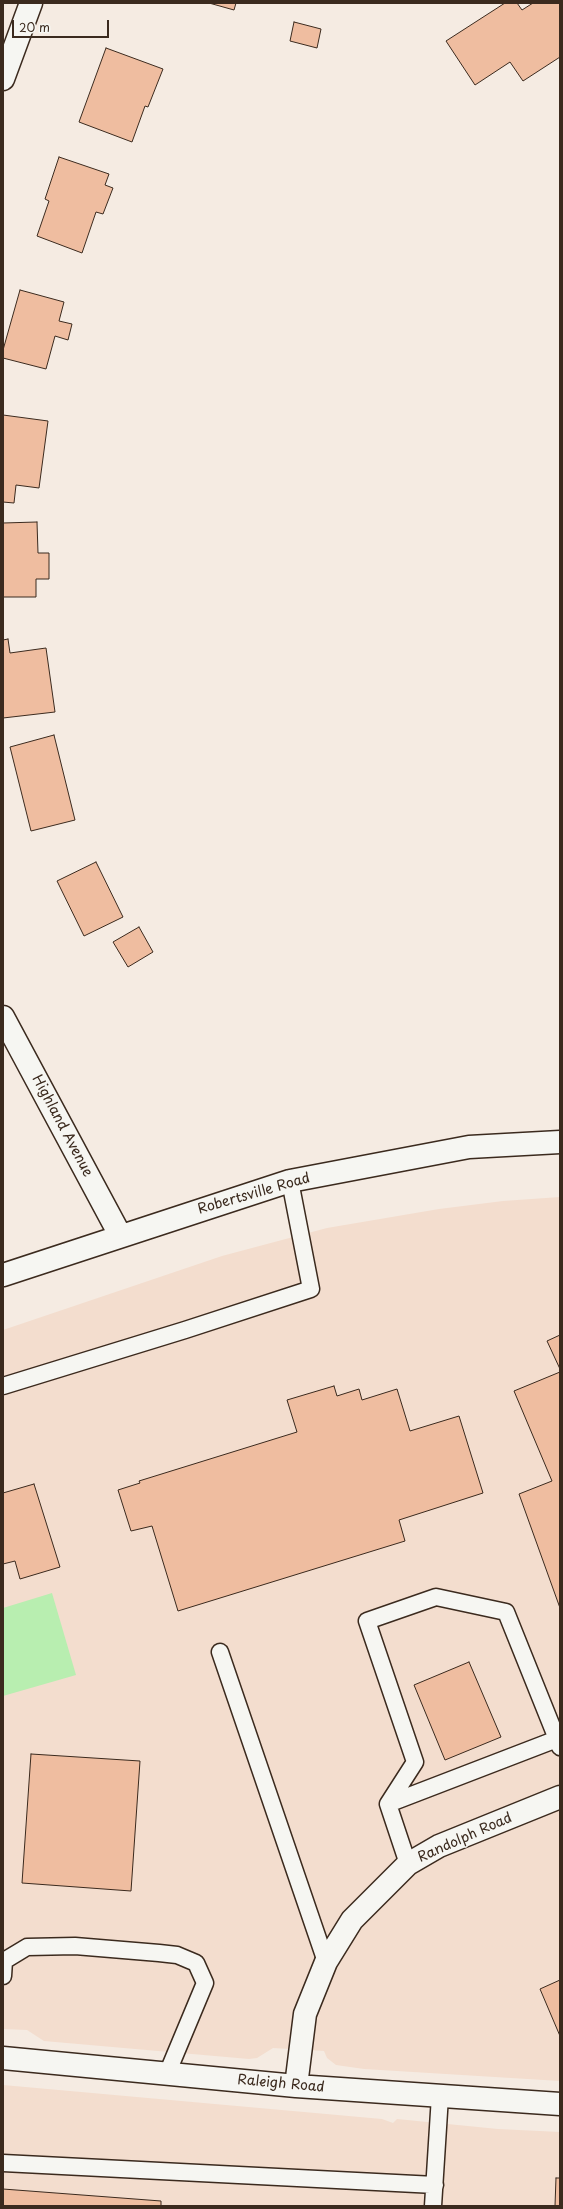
<!DOCTYPE html>
<style>
body{margin:0}
#map{position:relative;width:563px;height:2209px;overflow:hidden;background:#f5ebe2;font-family:"Playpen Sans",sans-serif}
canvas{display:block}
.frame{position:absolute;inset:0;border:4px solid #3b2a1e;pointer-events:none}
.scale{position:absolute;left:12px;top:20px;width:97px;height:18px;box-sizing:border-box;border:2px solid #3b2a1e;border-top:0;padding-left:5px;font-size:12px;line-height:14px;white-space:nowrap;color:#3b2a1e;-webkit-text-stroke:3px #f6f6f2;paint-order:stroke}
</style>
<div id="map">
<canvas width="563" height="2209"></canvas>
<div class="frame"></div>
<div class="scale">20 m</div>
</div>
<script>
const g = document.querySelector('canvas').getContext('2d');
g.lineJoin = 'round';
function paint(path, color) {
  g.fillStyle = color;
  g.fill(path, 'evenodd');
}
function toPath(rows) {
  const path = new Path2D();
  for (const r of rows) {
    path.moveTo(r[0], r[1]);
    for (let i = 2; i < r.length; i += 2) path.lineTo(r[i], r[i + 1]);
  }
  return path;
}
function stroke(path, color, width, dash) {
  g.strokeStyle = color;
  g.lineWidth = width;
  g.lineCap = dash ? 'butt' : 'round';
  g.setLineDash(dash || []);
  g.stroke(path);
}
function drawText(font, color, halo, rows, align = 'center') {
  g.font = font + ' "Playpen Sans",sans-serif';
  g.lineWidth = 3;
  g.setLineDash([]);
  g.textBaseline = 'middle';
  g.strokeStyle = halo;
  g.fillStyle = color;
  for (const [text, x, y, turn = 0] of rows) {
    g.save();
    g.translate(x, y);
    g.rotate((+turn || 0) * Math.PI / 180);
    g.textAlign = isNaN(turn) ? turn : align;
    if (halo) g.strokeText(text, 0, 0);
    g.fillText(text, 0, 0);
    g.restore();
  }
}
paint(toPath([
 [560,1197,560,2081,364,2069,336,2065,327,2058,324,2051,273,2048,257,2058,249,2059,44,2041,27,2030,3,2029,3,1330,222,1256,327,1228,439,1209,503,1201],
 [3,2085,382,2119,393,2123,397,2119,498,2129,560,2132,560,2206,3,2206]
]), '#f3ddce');
paint(toPath([
 [52,1593,76,1675,3,1696,3,1608]
]), '#b8eeb0');
const building = toPath([
 [209,3,236,3,234,10,209,3],
 [505,3,517,3,522,10,533,3,560,3,560,57,523,81,510,62,475,85,446,41,505,3],
 [294,22,321,29,317,48,290,41,294,22],
 [106,48,163,69,148,107,145,106,132,142,79,122,106,48],
 [59,157,109,174,105,185,113,188,103,214,96,212,82,253,37,236,49,201,45,199,59,157],
 [20,290,64,302,59,321,72,324,68,340,55,336,46,369,3,358,3,350,20,290],
 [3,415,48,421,39,488,16,485,14,503,3,502,3,415],
 [37,522,38,553,49,553,49,579,36,579,36,597,3,597,3,523,37,522],
 [8,639,10,653,46,648,55,712,3,718,3,640,8,639],
 [54,735,75,820,31,831,10,747,54,735],
 [96,862,123,917,84,936,57,881,96,862],
 [139,927,153,952,128,967,113,942,139,927],
 [560,1335,560,1369,547,1341,560,1335],
 [560,1372,560,1608,519,1494,552,1481,514,1391,560,1372],
 [334,1386,337,1396,359,1389,362,1400,397,1389,410,1431,459,1416,483,1493,399,1520,405,1541,178,1611,152,1526,131,1531,118,1490,140,1483,139,1481,297,1432,287,1400,334,1386],
 [34,1484,60,1567,20,1579,15,1561,3,1564,3,1493,34,1484],
 [469,1662,501,1737,445,1760,414,1685,469,1662],
 [31,1754,140,1761,131,1891,22,1883,31,1754],
 [560,1980,560,2036,540,1989,560,1980],
 [556,2178,560,2178,560,2206,555,2206,556,2178],
 [3,2189,161,2201,161,2206,3,2206,3,2189]
]);
paint(building, '#efbda0');
stroke(building, '#3b2a1e', 1);
const service = toPath([
 [3,1386,185,1330,311,1289,290,1181],
 [220,1652,326,1962],
 [388,1804,415,1762,367,1621,436,1597,506,1612,557,1739],
 [408,1864,388,1804,557,1739,560,1747],
 [3,1976,4,1961,27,1947,75,1946,159,1953,177,1955,196,1963,205,1983,167,2074],
 [3,2163,435,2185],
 [433,2206,440,2096]
]);
const minor = toPath([
 [3,2058,296,2086,560,2104],
 [296,2086,305,2014,326,1962,352,1920,408,1864,439,1846,560,1797]
]);
const tertiary = toPath([
 [3,79,31,3],
 [3,1017,120,1235],
 [3,1275,290,1181,469,1147,560,1142]
]);
stroke(service, '#3b2a1e', 19);
stroke(minor, '#3b2a1e', 25);
stroke(tertiary, '#3b2a1e', 25);
stroke(service, '#f6f6f2', 16);
stroke(minor, '#f6f6f2', 22);
stroke(tertiary, '#f6f6f2', 22);
drawText('14px', '#3b2a1e', '#f6f6f2', [
 ["Highland Avenue",62,1126,62],
 ["Robertsville Road",254,1194,-16],
 ["Randolph Road",465,1838,-24],
 ["Raleigh Road",281,2084,5]
]);
</script>
